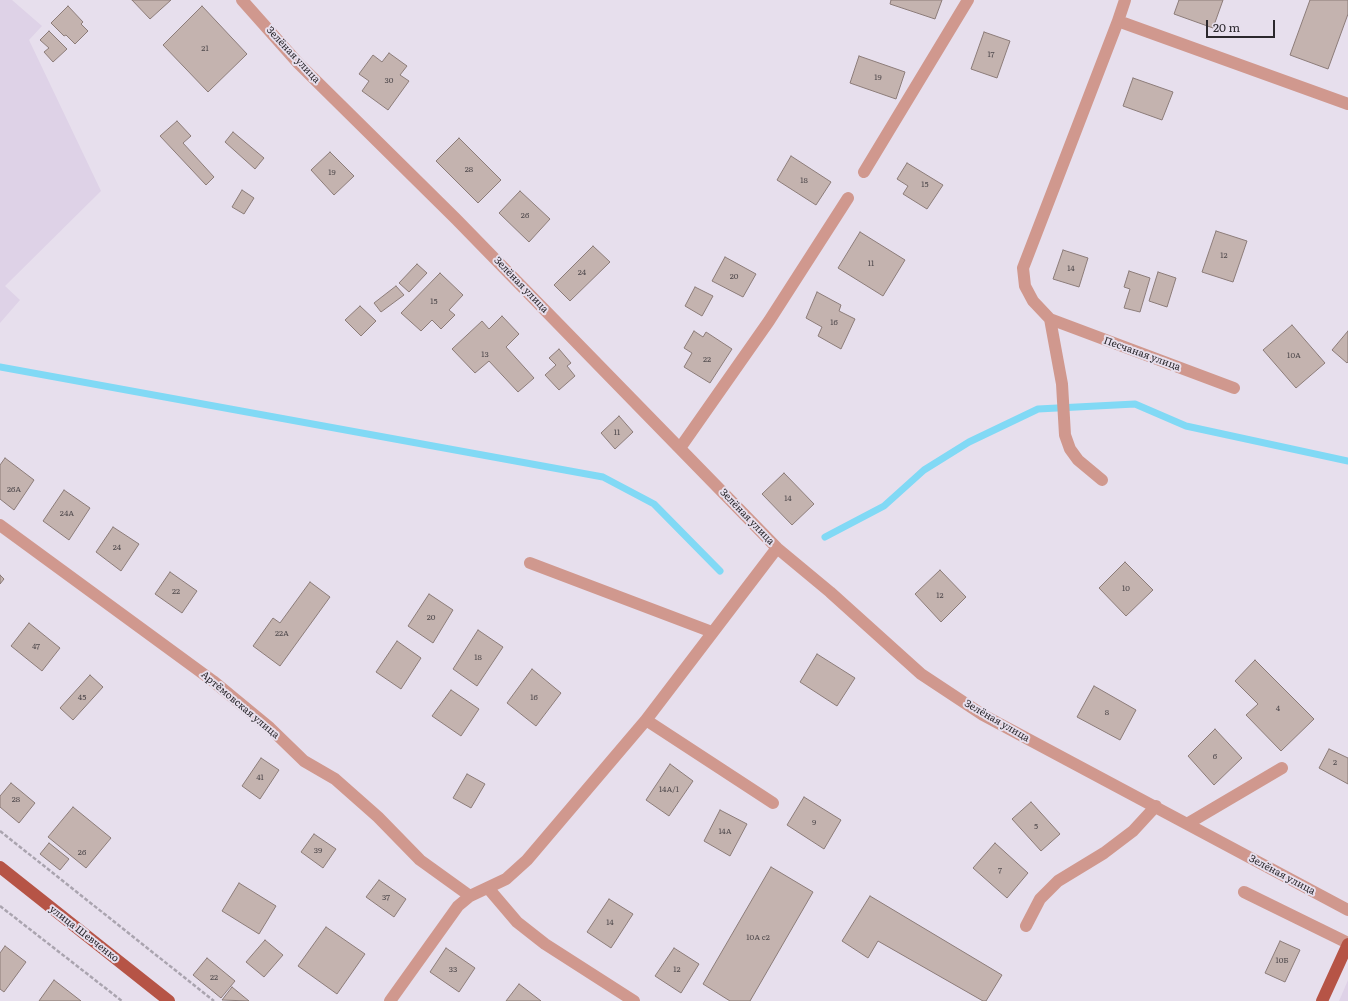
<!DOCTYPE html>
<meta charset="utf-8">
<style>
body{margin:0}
#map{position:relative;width:1348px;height:1001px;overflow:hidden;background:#e7dfed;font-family:Literata,serif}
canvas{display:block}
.scale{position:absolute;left:1206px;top:20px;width:69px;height:18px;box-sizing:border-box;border:2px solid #2b282d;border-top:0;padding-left:5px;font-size:12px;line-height:14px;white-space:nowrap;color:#2b282d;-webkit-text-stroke:3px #e7dfed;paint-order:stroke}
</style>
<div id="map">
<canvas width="1348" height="1001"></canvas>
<div class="scale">20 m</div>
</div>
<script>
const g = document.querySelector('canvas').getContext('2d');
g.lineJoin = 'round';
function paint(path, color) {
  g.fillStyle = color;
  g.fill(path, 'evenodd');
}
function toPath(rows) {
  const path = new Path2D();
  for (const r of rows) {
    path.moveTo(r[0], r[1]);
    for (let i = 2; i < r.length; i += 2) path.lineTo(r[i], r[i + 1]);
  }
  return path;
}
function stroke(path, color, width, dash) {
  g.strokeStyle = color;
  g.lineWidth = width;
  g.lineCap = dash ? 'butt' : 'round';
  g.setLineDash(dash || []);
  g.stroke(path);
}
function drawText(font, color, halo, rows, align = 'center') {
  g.font = font + ' Literata,serif';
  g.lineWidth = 4;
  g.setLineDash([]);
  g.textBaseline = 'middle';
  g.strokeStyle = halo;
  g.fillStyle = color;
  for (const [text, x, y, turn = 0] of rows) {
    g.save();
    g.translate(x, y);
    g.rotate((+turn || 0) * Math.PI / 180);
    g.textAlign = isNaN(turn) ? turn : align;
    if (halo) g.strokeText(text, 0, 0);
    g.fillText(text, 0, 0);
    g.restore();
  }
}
paint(toPath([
 [0,0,12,0,42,26,29,40,101,191,5,286,20,300,0,323],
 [1348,980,1348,1001,1339,1001]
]), '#ded2e7');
stroke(toPath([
 [0,367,603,477,654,504,720,571],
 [825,537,884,506,924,470,969,442,1038,409,1135,404,1186,426,1348,461]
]), '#81d9f5', 7);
const building = toPath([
 [132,0,171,0,150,19,132,0],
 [891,0,942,0,935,19,890,4,891,0],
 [1179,0,1223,0,1213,28,1174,14,1179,0],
 [1310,0,1348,0,1348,14,1328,69,1290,55,1310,0],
 [68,6,83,22,81,24,88,31,75,44,66,35,64,36,51,23,68,6],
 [202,6,247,54,208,92,163,45,202,6],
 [49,31,67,49,53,62,44,52,49,48,40,40,49,31],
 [984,32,1010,41,997,78,971,69,984,32],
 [389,53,407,66,400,75,409,81,388,110,362,91,369,81,359,74,373,55,382,62,389,53],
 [859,56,905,72,896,99,850,83,859,56],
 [1133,78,1173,92,1162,120,1123,106,1133,78],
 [177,121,191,136,183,143,214,177,206,185,160,136,177,121],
 [233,132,264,158,255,169,225,142,233,132],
 [459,138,501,180,478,203,436,161,459,138],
 [330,152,354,176,334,195,311,170,330,152],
 [791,156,831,182,816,205,777,180,791,156],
 [907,163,943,185,927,209,903,194,908,186,897,179,907,163],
 [242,190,254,198,244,214,232,207,242,190],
 [520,191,550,219,529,242,499,213,520,191],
 [1216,231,1247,241,1233,282,1202,272,1216,231],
 [860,232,905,260,883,296,838,268,860,232],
 [593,246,610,262,570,301,554,285,593,246],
 [1063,250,1088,258,1079,287,1053,279,1063,250],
 [725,257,756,274,743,297,712,281,725,257],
 [417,264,427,273,409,292,399,283,417,264],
 [1129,271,1150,278,1140,312,1124,308,1130,289,1124,287,1129,271],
 [1158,272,1176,278,1167,307,1149,301,1158,272],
 [440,273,463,295,449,310,455,315,441,329,432,320,421,331,401,313,440,273],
 [396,286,404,295,381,312,374,303,396,286],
 [695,287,713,296,702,316,685,306,695,287],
 [817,292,841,305,839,311,855,319,841,349,818,336,822,327,806,318,817,292],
 [360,306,376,321,361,336,345,320,360,306],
 [502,316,519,334,506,347,534,378,518,392,489,361,475,373,452,349,482,321,489,329,502,316],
 [1292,325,1325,363,1296,388,1263,350,1292,325],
 [694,331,703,337,706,332,732,349,710,383,684,367,692,353,684,348,694,331],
 [1348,331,1348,362,1347,363,1332,350,1348,331],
 [559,349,571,363,567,366,575,376,559,390,545,375,556,365,549,358,559,349],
 [619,416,633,432,615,449,601,433,619,416],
 [5,458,34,480,14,510,0,499,0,465,5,458],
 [784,473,814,504,792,525,762,494,784,473],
 [64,490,90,508,69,540,43,521,64,490],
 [113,527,139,544,121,571,96,552,113,527],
 [1125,562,1153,590,1126,616,1099,588,1125,562],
 [940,570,966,597,941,622,915,594,940,570],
 [170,572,197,591,182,613,155,594,170,572],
 [0,575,4,579,0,584,0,575],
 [310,582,330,597,280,666,253,646,273,618,280,623,310,582],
 [429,594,453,610,433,643,408,626,429,594],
 [29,623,60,648,42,671,11,646,29,623],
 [478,630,503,647,477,686,453,669,478,630],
 [397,641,421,658,401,689,376,672,397,641],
 [817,654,855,678,837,706,800,682,817,654],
 [1255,660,1314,719,1281,751,1246,715,1258,704,1235,681,1255,660],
 [532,669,561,693,536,726,507,703,532,669],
 [90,675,103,687,73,720,60,708,90,675],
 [1094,686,1136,710,1120,740,1077,717,1094,686],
 [451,690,479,709,461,736,432,716,451,690],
 [1215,729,1242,758,1214,785,1188,756,1215,729],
 [1329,749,1348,758,1348,784,1319,768,1329,749],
 [261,758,279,770,260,799,242,786,261,758],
 [670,764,693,781,669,816,646,800,670,764],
 [467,774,485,784,471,808,453,798,467,774],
 [11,783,35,803,19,823,0,807,0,796,11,783],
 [804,797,841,820,824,849,787,825,804,797],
 [1031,802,1060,834,1041,851,1012,819,1031,802],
 [73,807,111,838,86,868,48,837,73,807],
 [720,810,747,824,730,856,704,841,720,810],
 [314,834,336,849,323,868,301,852,314,834],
 [49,843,69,859,60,870,40,854,49,843],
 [995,843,1028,873,1007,898,973,868,995,843],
 [771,867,813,892,750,1001,730,1001,703,984,771,867],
 [379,880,406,899,394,917,366,897,379,880],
 [239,883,276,906,259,934,222,911,239,883],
 [870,896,1002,975,986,1001,983,1001,878,941,868,958,842,941,870,896],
 [609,899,633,914,611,948,587,932,609,899],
 [326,927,365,954,337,994,298,966,326,927],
 [265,940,283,955,264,977,246,962,265,940],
 [1280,941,1300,950,1285,982,1265,973,1280,941],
 [5,946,26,962,4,992,0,989,0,953,5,946],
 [446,948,475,968,459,992,430,972,446,948],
 [674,948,699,964,681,993,655,976,674,948],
 [207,958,235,981,221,998,193,975,207,958],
 [54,980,81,1001,39,1001,54,980],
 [519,984,541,1001,506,1001,519,984],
 [232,987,249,1001,222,1000,232,987]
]);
paint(building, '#c4b3af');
stroke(building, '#8c7c79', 1);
stroke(toPath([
 [0,831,214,1001],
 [0,906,122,1001]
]), '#aaa4af', 2.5, [4, 2]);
stroke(toPath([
 [242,0,298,63,456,219,777,548,830,592,921,674,983,715,1348,910],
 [1118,21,1348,104],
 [864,172,968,0],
 [1050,319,1234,388],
 [680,448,769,321,848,198],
 [1102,480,1078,460,1070,449,1065,435,1062,384,1050,319,1033,301,1025,286,1023,268,1118,21,1125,0],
 [0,525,213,681,270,728,304,761,335,779,378,817,420,860,470,896],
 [530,563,712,632],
 [646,720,773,803],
 [1187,824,1282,768],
 [488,888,517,922,545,944,634,1001],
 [1244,892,1348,943],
 [1026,926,1040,899,1058,881,1104,853,1133,831,1156,806],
 [390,1001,458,906,470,896,506,879,527,860,646,720,777,548]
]), '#d0988e', 12);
stroke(toPath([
 [0,867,169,1001],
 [1322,1001,1348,944]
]), '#b65446', 12);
drawText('8px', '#514b4e', null, [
 ["21",205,49],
 ["17",991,55],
 ["19",878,78],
 ["30",389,81],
 ["28",469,170],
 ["19",332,173],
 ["18",804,181],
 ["15",925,185],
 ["26",525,216],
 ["12",1224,256],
 ["11",871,264],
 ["14",1071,269],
 ["24",582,273],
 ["20",734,277],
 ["15",434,302],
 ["16",834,323],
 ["13",485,355],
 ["10А",1294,356],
 ["22",707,360],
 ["11",617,433],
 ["26А",14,490],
 ["14",788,499],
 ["24А",67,514],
 ["24",117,548],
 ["10",1126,589],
 ["22",176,592],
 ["12",940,596],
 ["20",431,618],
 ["22А",282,634],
 ["47",36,647],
 ["18",478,658],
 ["45",82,698],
 ["16",534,698],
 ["4",1278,709],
 ["8",1107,713],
 ["6",1215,757],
 ["2",1335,763],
 ["41",260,778],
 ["14А/1",669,790],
 ["28",16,800],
 ["9",814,823],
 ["5",1036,827],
 ["14А",725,832],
 ["39",318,851],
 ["26",82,853],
 ["7",1000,871],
 ["37",386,898],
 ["14",610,923],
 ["10А с2",758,938],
 ["10Б",1282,961],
 ["33",453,970],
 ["12",677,970],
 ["22",214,978]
]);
drawText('10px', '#2b282d', '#e7dfed', [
 ["Зелёная улица",293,55,47],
 ["Зелёная улица",521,285,46],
 ["Песчаная улица",1142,354,20],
 ["Зелёная улица",747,517,46],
 ["Артёмовская улица",240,705,40],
 ["Зелёная улица",997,721,30],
 ["Зелёная улица",1282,875,28],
 ["улица Шевченко",84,934,38]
]);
</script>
